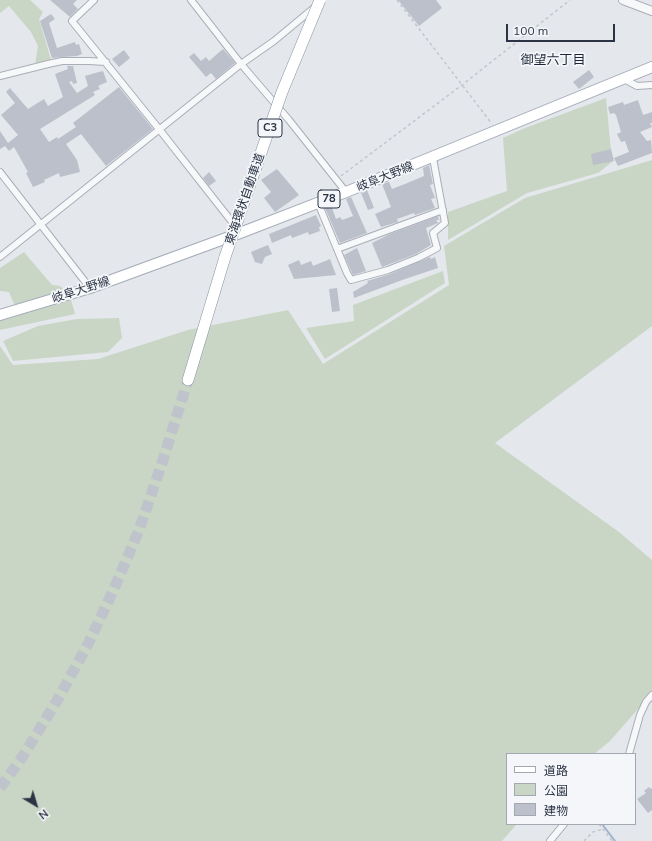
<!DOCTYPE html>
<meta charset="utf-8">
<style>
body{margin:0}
#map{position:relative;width:652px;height:841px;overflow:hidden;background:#e4e7ec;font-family:Mulish,"Noto Sans JP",sans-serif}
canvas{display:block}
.legend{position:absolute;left:506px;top:753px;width:130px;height:72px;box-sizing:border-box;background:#f4f6f9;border:1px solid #a4a8b1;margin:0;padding:5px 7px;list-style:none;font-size:12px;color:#2b3445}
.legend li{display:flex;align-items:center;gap:8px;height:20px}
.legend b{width:20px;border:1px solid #a4a8b1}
.north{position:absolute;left:16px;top:785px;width:40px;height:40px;-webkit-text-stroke:3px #f4f6f9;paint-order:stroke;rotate:142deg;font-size:11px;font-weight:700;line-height:16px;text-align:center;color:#2b3445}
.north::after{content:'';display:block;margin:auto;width:14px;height:18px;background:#2b3445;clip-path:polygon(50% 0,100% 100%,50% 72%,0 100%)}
.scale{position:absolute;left:506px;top:24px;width:109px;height:18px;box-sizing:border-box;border:2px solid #2b3445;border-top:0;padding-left:5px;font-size:12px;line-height:14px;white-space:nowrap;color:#2b3445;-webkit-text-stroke:3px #f4f6f9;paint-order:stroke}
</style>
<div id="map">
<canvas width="652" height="841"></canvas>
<ul class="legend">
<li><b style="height:5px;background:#fff"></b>道路</li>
<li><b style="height:11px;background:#c9d6c5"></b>公園</li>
<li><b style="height:11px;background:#bbc0ca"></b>建物</li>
</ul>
<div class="north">N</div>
<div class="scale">100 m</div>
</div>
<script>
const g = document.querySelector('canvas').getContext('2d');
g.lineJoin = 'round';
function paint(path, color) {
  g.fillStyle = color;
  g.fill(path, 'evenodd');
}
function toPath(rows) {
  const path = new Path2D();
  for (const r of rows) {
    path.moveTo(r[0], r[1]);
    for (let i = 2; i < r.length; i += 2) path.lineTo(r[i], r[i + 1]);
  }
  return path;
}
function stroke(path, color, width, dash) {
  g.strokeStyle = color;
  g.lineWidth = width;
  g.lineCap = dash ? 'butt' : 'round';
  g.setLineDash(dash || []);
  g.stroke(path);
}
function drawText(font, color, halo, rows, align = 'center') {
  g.font = font + ' Mulish,"Noto Sans JP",sans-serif';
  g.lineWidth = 3.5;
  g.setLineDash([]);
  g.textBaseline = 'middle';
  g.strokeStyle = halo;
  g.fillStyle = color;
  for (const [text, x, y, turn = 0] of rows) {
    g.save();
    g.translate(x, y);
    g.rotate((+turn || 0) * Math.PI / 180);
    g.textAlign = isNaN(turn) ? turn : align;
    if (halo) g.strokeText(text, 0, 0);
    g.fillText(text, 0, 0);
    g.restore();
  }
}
paint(toPath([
 [0,0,30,0,43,12,39,19,51,60,35,65,38,46,31,32,9,6,0,13],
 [606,98,612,162,598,173,527,193,448,240,448,212,507,191,503,138,525,128],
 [652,160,652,326,495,443,619,532,652,560,652,693,610,741,594,754,507,754,507,824,517,824,502,841,0,841,0,346,13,365,98,359,188,330,288,310,323,364,449,285,444,246,525,198],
 [24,252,52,285,60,286,65,291,15,306,9,292,0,291,0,268],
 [443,271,445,283,325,359,306,328,354,321,353,305],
 [71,300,75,314,0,330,0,321],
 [119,318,122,338,108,352,13,361,3,341,38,326,77,319]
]), '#c9d6c5');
stroke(toPath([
 [602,824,615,841]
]), '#9fb4cc', 2);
paint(toPath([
 [50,0,77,0,73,4,78,9,70,17],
 [398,0,436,0,442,8,419,26],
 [51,14,55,19,49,23,57,48,75,42,76,45,79,44,82,54,77,56,62,57,52,58,40,21],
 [223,49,235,63,216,79,211,73,206,77,189,57,194,53,201,61,206,57,209,61],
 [124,50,130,58,119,67,112,59],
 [67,66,73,66,77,83,73,84,72,81,69,82,77,93,88,86,85,76,95,73,103,71,107,82,98,86,100,89,93,92,95,95,40,129,49,142,57,137,58,139,76,127,73,123,119,87,153,129,106,166,81,134,66,144,77,160,80,172,60,177,59,173,44,180,45,182,33,187,26,173,28,172,14,147,9,151,5,146,0,149,0,131,8,143,18,135,1,115,15,103,6,92,10,88,28,109,44,99,48,106,63,97,55,74,68,69],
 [589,70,594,77,579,89,573,82],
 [638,100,643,115,652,112,652,123,650,123,652,127,640,132,647,141,651,140,652,153,618,166,614,158,629,152,625,141,621,142,617,134,621,132,616,115,614,113,610,114,608,107,623,102,624,105],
 [611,149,614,161,593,165,591,154],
 [429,165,433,184,430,185,435,198,431,199,435,208,415,215,414,213,397,219,398,222,381,227,375,214,391,207,382,184,389,182,392,189,405,184,424,176,423,168],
 [277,169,299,195,275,212,264,198,271,192,261,180],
 [209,172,216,181,209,186,203,178],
 [367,190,374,208,368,210,361,193],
 [351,197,367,233,340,243,325,208,331,205,336,219,340,217,342,220,353,216,346,199],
 [316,215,321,226,319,227,320,231,309,235,308,232,292,238,291,235,272,243,269,234],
 [438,216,439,220,436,220,438,223,426,228,431,245,416,254,382,267,372,243,390,234],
 [268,245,272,254,265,257,262,264,255,262,251,252],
 [357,248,366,271,353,275,344,255],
 [430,257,431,259,435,257,438,268,405,279,354,298,353,292,368,283,367,281,390,274],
 [330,259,336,275,294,279,288,265,299,260,301,265,311,261,313,266],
 [337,288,340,311,332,312,329,289],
 [649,787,651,789,652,788,652,810,648,813,637,799,646,793,644,791]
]), '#bbc0ca');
stroke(toPath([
 [0,788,23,756,58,699,88,644,114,589,139,530,162,463,188,380]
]), '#bfc3cb', 11, [11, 5.5]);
const minor = toPath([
 [94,0,72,21,159,129,236,227],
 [191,0,241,64,289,120,346,192],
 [0,76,48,64,62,61,89,61,106,62],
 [624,79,637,86,652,85],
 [0,172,90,288],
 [318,203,347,273,351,280,388,270,418,258,437,248,433,233,445,223,433,158],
 [337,249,443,210],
 [0,257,241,64,274,41,315,7],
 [629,754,640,715,646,702,652,695],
 [550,841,564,824]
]);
const tertiary = toPath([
 [623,0,652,11]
]);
const primary = toPath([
 [0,315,90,288,240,233,346,192,652,67]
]);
const motorway = toPath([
 [188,380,225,257]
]);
stroke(minor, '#a9aeb7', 8);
stroke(tertiary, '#a9aeb7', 10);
stroke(primary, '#a3abb8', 12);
stroke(motorway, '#8b94a3', 12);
stroke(toPath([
 [397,0,492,124],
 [341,176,462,85,570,0],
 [599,824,612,841],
 [584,841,593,832,603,829]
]), '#c2c5cb', 1.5, [3, 3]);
stroke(minor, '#f7f8fa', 6);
stroke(tertiary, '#f7f8fa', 8);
stroke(primary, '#fff', 10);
stroke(motorway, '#fff', 11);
const motorwayBridge = toPath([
 [225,257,282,92,320,0]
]);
stroke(motorwayBridge, '#8b94a3', 12, []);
stroke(motorwayBridge, '#fff', 11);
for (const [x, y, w] of [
 [270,128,24],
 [329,199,22]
]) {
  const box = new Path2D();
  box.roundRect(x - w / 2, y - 9, w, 18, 3);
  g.fillStyle = '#f4f6f9';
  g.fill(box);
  stroke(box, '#2b3445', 1);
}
drawText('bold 11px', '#2b3445', null, [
 ["C3",270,128],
 ["78",329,199]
]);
drawText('12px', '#2b3445', '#f4f6f9', [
 ["岐阜大野線",385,177,-22],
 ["東海環状自動車道",245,199,-71],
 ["岐阜大野線",81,290,-18]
]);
drawText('13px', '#1d2536', '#f4f6f9', [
 ["御望六丁目",553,60]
]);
</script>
